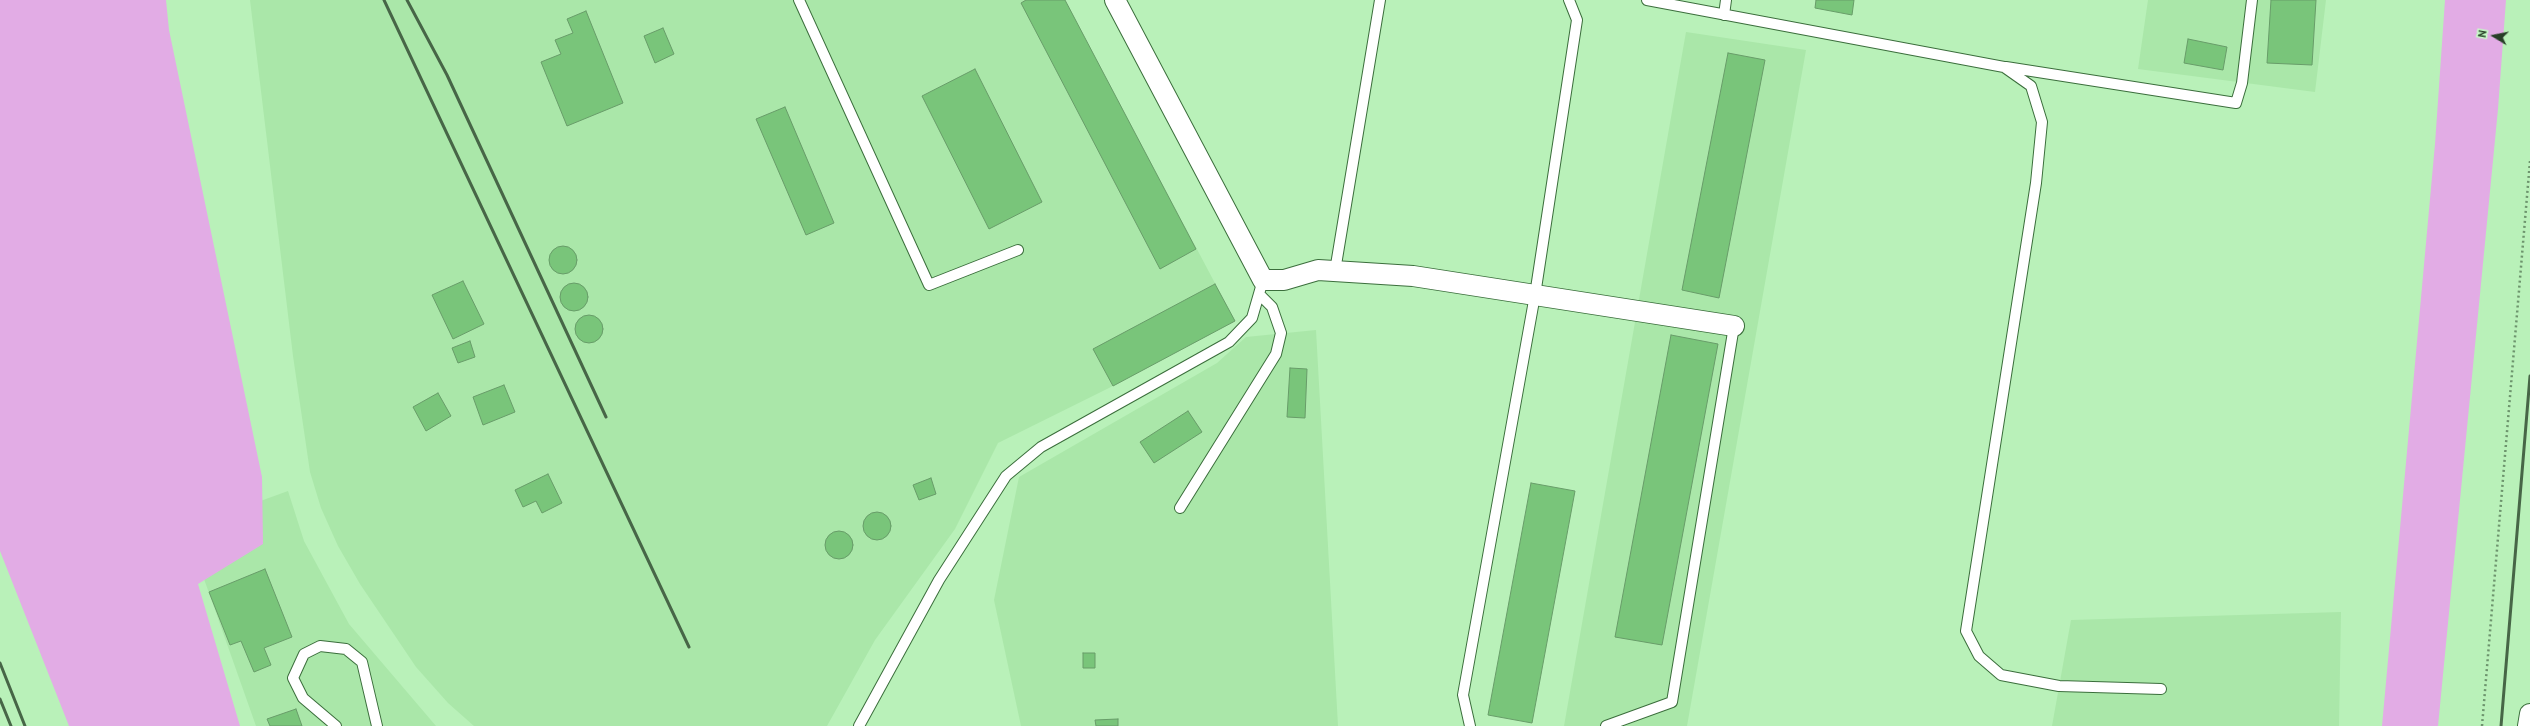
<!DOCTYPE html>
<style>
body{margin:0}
#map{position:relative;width:2530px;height:726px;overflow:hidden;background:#b9f1b9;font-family:"PT Sans",sans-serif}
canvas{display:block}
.north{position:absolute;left:2474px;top:16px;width:40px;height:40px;-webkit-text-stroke:3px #c6ffc6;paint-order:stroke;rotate:280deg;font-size:11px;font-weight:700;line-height:16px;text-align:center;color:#273e27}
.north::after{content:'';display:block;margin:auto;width:14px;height:18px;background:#273e27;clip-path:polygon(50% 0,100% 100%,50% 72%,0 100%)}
</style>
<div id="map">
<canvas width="2530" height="726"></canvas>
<div class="north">N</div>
</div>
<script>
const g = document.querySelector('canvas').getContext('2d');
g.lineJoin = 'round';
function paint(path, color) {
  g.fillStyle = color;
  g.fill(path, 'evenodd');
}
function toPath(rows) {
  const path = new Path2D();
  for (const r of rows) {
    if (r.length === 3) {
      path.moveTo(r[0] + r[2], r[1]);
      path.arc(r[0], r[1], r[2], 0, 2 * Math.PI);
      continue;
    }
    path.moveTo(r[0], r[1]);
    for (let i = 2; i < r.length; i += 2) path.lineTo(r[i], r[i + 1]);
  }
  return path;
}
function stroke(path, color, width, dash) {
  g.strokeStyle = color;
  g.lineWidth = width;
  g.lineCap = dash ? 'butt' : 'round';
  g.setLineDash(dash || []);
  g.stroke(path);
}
paint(toPath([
 [250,0,1065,0,1235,321,1113,386,998,443,955,529,875,640,827,726,474,726,448,703,416,667,360,584,338,546,321,508,310,472,293,356],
 [2148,0,2326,0,2315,92,2138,69],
 [1686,32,1806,50,1687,726,1564,726],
 [1316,330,1338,726,1021,726,994,600,1019,477,1217,363,1246,337],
 [288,491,304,541,349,624,436,726,256,726,186,528],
 [2341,612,2339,726,2052,726,2071,620]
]), '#aae7a9');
paint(toPath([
 [0,0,166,0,169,30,262,477,263,544,198,584,240,726,69,726,0,551],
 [2445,0,2506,0,2498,109,2438,726,2382,726,2435,144]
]), '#e2ace5');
const building = toPath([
 [1026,0,1065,0,1196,249,1160,269,1021,3,1026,0],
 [1816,0,1854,0,1852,15,1815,8,1816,0],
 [2271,0,2316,0,2312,65,2267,63,2271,0],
 [586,11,623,103,567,126,541,62,561,54,555,40,573,33,567,19,586,11],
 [663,28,674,54,655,63,644,36,663,28],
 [2188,39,2227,47,2223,70,2184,63,2188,39],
 [1728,53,1765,60,1719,298,1682,290,1728,53],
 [975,69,1042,202,989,229,922,96,975,69],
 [785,107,834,223,806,235,756,119,785,107],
 [563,260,14],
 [463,281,484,324,453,339,432,295,463,281],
 [574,297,14],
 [1215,284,1235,321,1113,386,1093,349,1215,284],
 [589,329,14],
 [1671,335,1718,344,1662,645,1615,637,1671,335],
 [470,341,475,357,458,363,452,348,470,341],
 [1290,368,1307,369,1305,418,1287,417,1290,368],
 [504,385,515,412,483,425,473,397,504,385],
 [438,393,451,416,426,431,413,407,438,393],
 [1188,411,1202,432,1154,463,1140,442,1188,411],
 [548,474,562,503,542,513,536,501,523,507,515,490,548,474],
 [931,478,936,494,919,500,913,485,931,478],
 [1531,483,1575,491,1532,723,1488,715,1531,483],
 [877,526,14],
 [839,545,14],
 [265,569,292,637,264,648,271,665,254,672,241,641,230,645,209,592,265,569],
 [1083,653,1095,653,1095,668,1083,668,1083,653],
 [296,709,302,726,270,726,267,719,296,709],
 [1118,719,1118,726,1096,726,1095,720,1118,719]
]);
paint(building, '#79c57a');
stroke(building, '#689d69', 1);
const lane = toPath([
 [799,0,929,285,1018,250],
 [1647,0,2004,67,2031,86,2042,122,2036,183,1966,631,1979,656,2001,675,2059,686,2161,689],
 [1724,15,1726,0],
 [2006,67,2236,103,2242,83,2252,0],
 [1335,271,1380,0],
 [1180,508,1276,354,1281,333,1272,307,1259,294],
 [336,726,303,698,293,678,304,654,320,646,346,649,362,662,377,726],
 [859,726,939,580,1006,476,1041,447,1229,342,1252,318,1263,280],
 [1470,726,1463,695,1535,295,1577,20,1569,0],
 [1606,726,1672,702,1734,326]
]);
const street = toPath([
 [1115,0,1263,280,1284,280,1318,270,1413,276,1734,326],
 [2528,726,2530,714]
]);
stroke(lane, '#3b6e3c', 12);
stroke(street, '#3b6e3c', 22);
stroke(toPath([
 [2482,726,2530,161]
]), '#6d946d', 2.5, [2, 3]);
stroke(lane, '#fff', 10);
stroke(street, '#fff', 20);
stroke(toPath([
 [384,0,689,647],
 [407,0,447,75,606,417],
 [0,663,25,726],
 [0,699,11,726],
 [2501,726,2530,376]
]), '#476647', 3);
</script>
